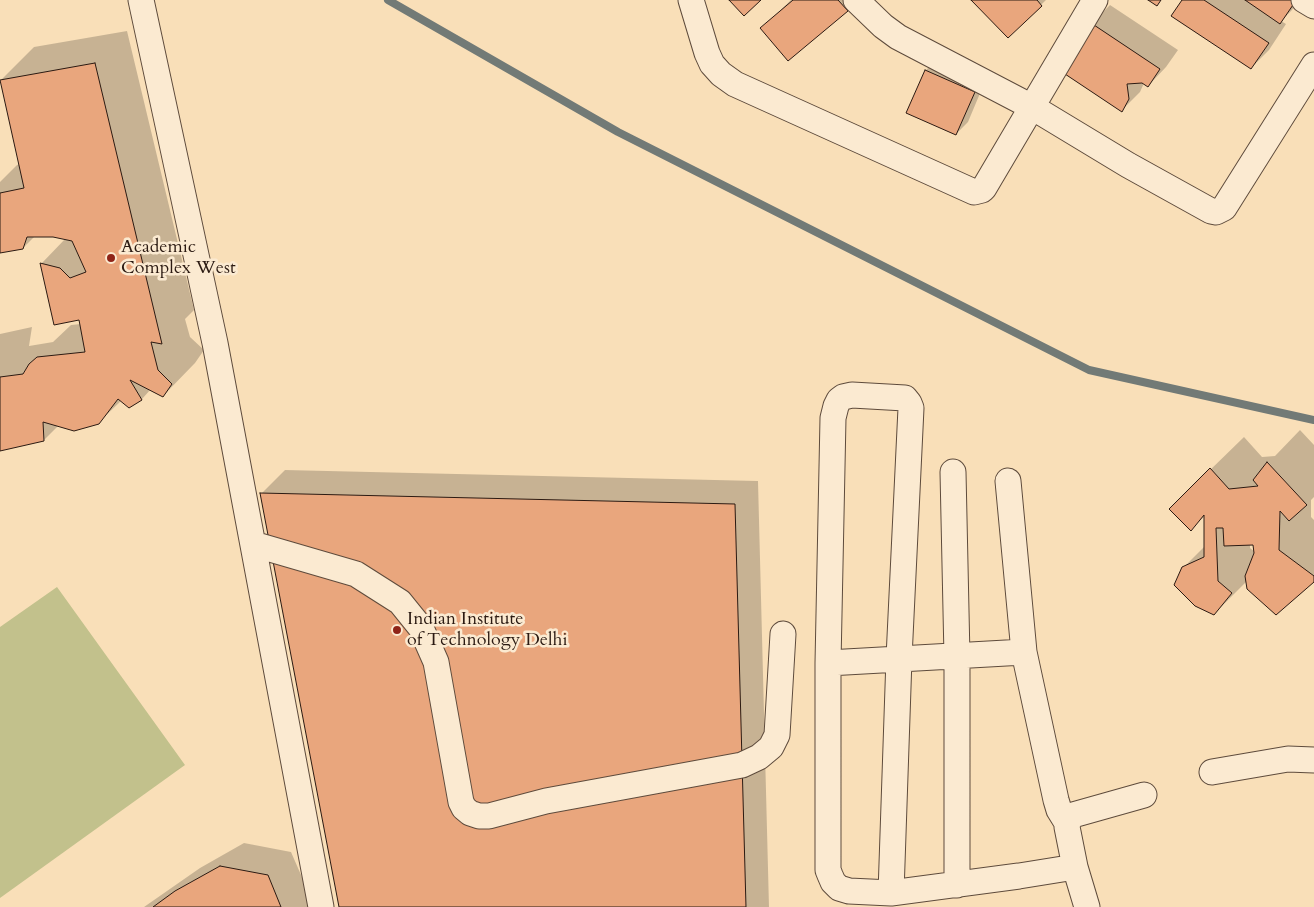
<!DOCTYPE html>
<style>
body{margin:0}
canvas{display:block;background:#f9dfb8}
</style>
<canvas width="1314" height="907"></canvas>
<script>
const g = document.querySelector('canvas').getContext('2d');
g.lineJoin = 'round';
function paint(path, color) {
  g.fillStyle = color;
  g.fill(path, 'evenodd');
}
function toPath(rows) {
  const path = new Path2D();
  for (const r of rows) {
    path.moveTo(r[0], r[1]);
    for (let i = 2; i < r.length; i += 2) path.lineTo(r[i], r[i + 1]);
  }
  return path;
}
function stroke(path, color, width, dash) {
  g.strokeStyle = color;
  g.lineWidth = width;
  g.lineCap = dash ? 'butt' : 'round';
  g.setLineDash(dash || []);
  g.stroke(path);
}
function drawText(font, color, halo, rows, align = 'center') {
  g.font = font + ' Cardo,serif';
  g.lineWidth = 5;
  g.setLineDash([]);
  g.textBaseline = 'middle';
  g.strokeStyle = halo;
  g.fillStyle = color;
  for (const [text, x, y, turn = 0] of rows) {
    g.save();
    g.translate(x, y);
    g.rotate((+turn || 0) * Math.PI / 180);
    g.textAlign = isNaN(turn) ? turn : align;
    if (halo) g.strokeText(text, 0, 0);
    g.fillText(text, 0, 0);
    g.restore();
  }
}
paint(toPath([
 [57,587,185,765,0,898,0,627]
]), '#c2c18c');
paint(toPath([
 [791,0,857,0,847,10,762,28],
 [973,0,1046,0,1008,37],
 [1183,0,1299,0,1292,10,1281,21,1286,24,1269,50,1251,68],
 [1110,5,1178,50,1166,67,1148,86,1144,83,1140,92,1122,110,1092,23],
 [127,31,194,310,185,319,190,337,204,350,195,363,163,396,151,389,142,399,129,406,122,400,98,423,59,425,44,440,0,450,0,334,32,327,29,346,53,342,71,325,81,324,80,319,41,264,66,238,53,236,35,236,23,248,0,252,0,182,17,165,20,164,1,80,34,47],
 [939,58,986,79,968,122,956,134,908,113,926,70],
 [1300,430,1314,445,1314,497,1311,500,1311,517,1314,520,1314,580,1247,581,1214,614,1183,568,1205,546,1206,515,1191,529,1170,509,1244,437,1262,457,1275,456],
 [1250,544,1255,544,1255,552,1250,548],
 [285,470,758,481,769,907,341,907,261,494],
 [244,843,291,852,315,907,144,907,200,868]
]), '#0003');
stroke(toPath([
 [388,0,618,132,1089,370,1314,420]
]), '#727a76', 8);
const building = toPath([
 [729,0,761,0,744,16,729,0],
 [793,0,838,0,848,11,788,61,760,28,793,0],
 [971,0,1037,0,1042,6,1008,38,971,0],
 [1148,0,1161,0,1157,6,1148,0],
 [1182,0,1204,0,1269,43,1251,69,1171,16,1182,0],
 [1245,0,1292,0,1295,2,1280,24,1245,0],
 [1091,23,1160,69,1148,87,1142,83,1127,84,1129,99,1122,112,1059,70,1091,23],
 [95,63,162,344,151,342,158,370,172,384,163,397,130,380,142,400,129,408,118,399,99,424,74,431,43,422,44,441,0,451,0,377,23,374,29,364,37,357,85,352,79,320,54,325,40,263,60,268,70,278,86,272,72,241,53,237,27,237,23,249,0,253,0,193,24,188,0,80,95,63],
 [925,70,975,92,956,135,906,113,925,70],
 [1267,462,1307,505,1289,521,1280,511,1279,550,1314,576,1314,582,1276,615,1247,589,1245,576,1254,553,1253,545,1224,546,1223,528,1216,528,1218,581,1232,593,1214,615,1195,606,1174,585,1182,567,1204,557,1204,515,1191,531,1169,509,1210,468,1229,489,1258,486,1253,480,1267,462],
 [260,493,735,504,746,907,339,907,260,493],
 [220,866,268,875,281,907,153,907,175,891,220,866]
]);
paint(building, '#e9a67d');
stroke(building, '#2b1a12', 1);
const minor = toPath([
 [141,0,215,343,321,907],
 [691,0,707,53,712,64,721,74,735,84,974,192,982,190,984,188,1095,0],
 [856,0,883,26,898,37,1032,107,1128,165,1211,211,1216,212,1224,208,1314,65],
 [1304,0,1314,6],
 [953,472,957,657,957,885],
 [1008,481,1024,652,1056,800,1059,810,1067,823],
 [253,544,356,574,400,602,421,628,436,662,461,802,464,808,470,813,479,816,489,816,546,801,742,765,759,757,771,747,777,735,783,634],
 [828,663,1024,652],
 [1212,772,1288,759,1314,760],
 [891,893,899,658,911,408,909,403,905,398,852,395,843,397,839,400,836,406,833,418,828,663,828,870,830,875,833,882,839,888,849,891,891,893,1019,876,1075,867],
 [1087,907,1075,867,1067,827,1067,823,1073,815,1144,795]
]);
stroke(minor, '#5e4b3c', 27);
stroke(minor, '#fbead1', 25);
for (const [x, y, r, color] of [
 [111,258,5,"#8f2418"],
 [397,630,5,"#8f2418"]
]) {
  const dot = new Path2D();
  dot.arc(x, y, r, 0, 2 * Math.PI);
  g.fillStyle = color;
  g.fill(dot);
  stroke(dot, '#fbead1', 2);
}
drawText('18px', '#2b1a12', '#fbead1', [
 ["Academic",121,248],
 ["Complex West",121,269],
 ["Indian Institute",407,620],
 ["of Technology Delhi",407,641]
], 'left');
</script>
